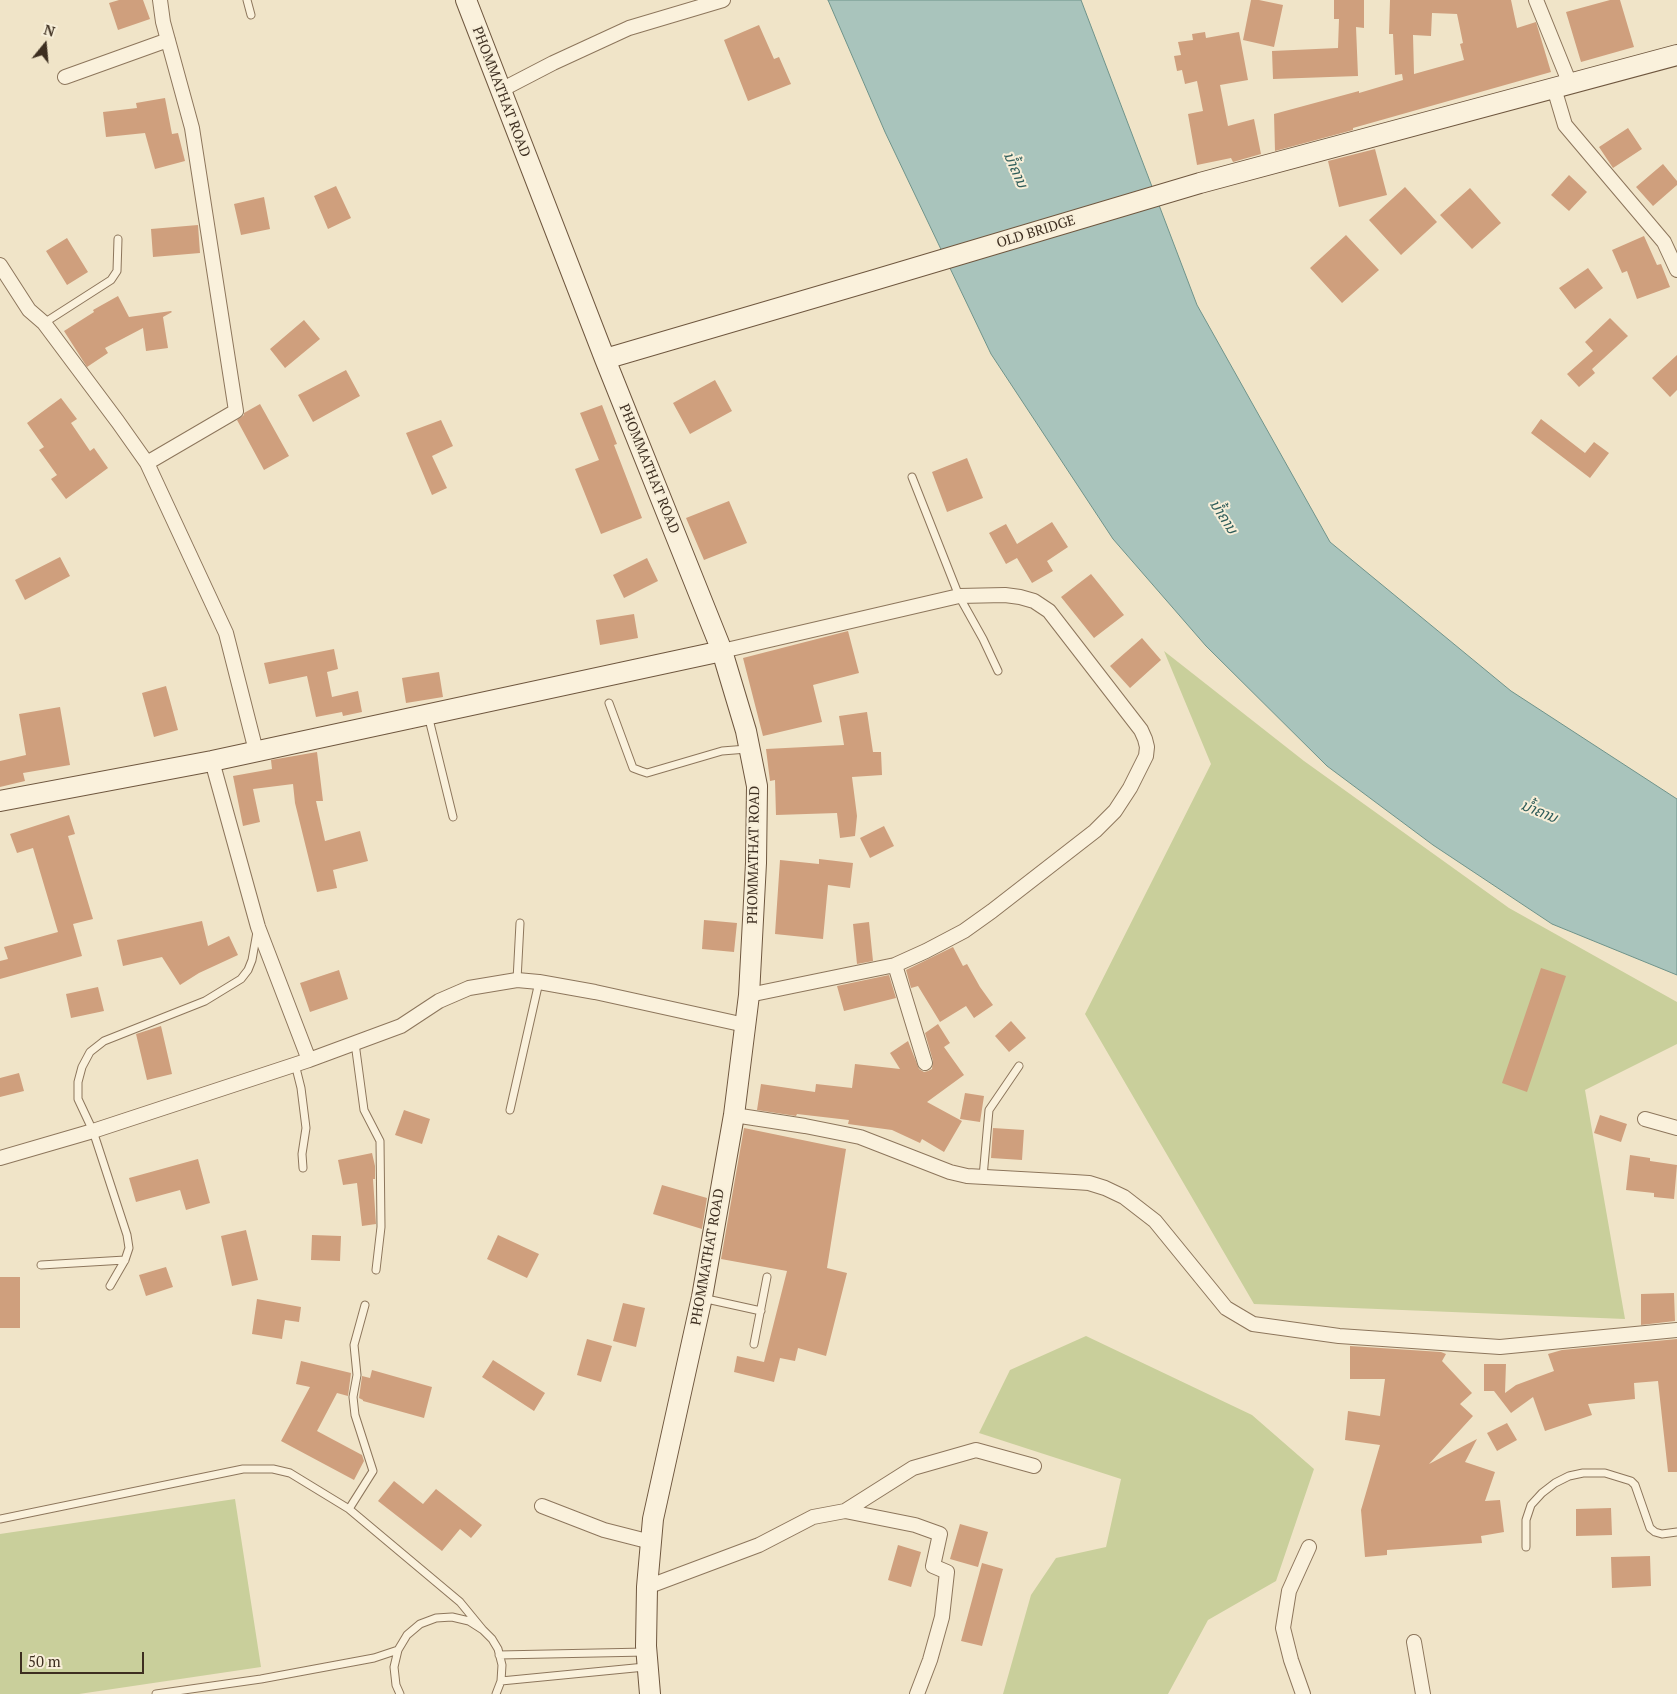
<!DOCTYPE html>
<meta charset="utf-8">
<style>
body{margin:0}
#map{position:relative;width:1677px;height:1694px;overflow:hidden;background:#f0e4c8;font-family:"PT Serif",serif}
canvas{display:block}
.north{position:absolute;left:20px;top:20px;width:50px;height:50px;-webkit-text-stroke:4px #f7eed8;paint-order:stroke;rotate:17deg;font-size:14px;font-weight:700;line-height:20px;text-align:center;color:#3d2e20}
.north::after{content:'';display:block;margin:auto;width:18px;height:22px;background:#3d2e20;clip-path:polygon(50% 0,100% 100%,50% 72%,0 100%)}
.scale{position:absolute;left:20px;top:1652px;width:124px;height:22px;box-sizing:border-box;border:2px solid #3d2e20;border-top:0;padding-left:6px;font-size:15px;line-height:18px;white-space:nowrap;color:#3d2e20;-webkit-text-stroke:4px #f7eed8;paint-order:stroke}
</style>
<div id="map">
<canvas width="1677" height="1694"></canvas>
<div class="north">N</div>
<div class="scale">50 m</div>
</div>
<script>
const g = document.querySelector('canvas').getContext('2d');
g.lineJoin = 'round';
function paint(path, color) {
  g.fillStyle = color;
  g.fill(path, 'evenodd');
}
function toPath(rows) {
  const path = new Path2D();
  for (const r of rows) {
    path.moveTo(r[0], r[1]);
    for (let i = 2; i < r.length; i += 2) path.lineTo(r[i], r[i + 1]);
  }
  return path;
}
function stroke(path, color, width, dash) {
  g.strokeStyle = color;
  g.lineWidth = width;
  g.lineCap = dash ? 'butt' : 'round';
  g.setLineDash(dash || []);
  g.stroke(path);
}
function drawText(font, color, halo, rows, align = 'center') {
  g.font = font + ' "PT Serif","Noto Sans Lao",serif';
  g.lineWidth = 4;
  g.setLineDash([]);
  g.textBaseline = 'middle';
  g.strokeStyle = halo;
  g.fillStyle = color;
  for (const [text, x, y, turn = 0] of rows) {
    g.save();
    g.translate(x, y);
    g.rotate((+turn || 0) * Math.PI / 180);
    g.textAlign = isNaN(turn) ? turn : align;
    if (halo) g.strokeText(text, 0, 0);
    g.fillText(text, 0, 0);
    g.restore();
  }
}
paint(toPath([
 [1164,651,1304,761,1509,908,1677,1002,1677,1044,1585,1090,1625,1319,1254,1304,1085,1014,1211,764],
 [1086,1336,1252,1415,1314,1469,1276,1581,1208,1620,1168,1694,1003,1694,1031,1595,1056,1558,1106,1547,1121,1479,979,1433,1010,1370],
 [235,1499,261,1667,79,1694,0,1694,0,1534]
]), '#c9cf9b');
const water = toPath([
 [828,0,1081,0,1197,305,1330,542,1511,691,1677,799,1677,975,1552,924,1433,845,1327,766,1206,646,1113,539,991,354,885,132,828,0]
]);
paint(water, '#a9c4bc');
stroke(water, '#6f938a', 1);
paint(toPath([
 [119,0,143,0,150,19,118,30,109,3],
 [1251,0,1259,0,1283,5,1274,47,1243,40],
 [1334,0,1364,0,1364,28,1356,27,1358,76,1273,79,1272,51,1338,48,1339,19,1334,19],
 [1390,0,1511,0,1517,28,1536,22,1551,72,1353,128,1353,130,1275,151,1274,114,1359,91,1359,93,1403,80,1402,74,1395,75,1393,34,1389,34],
 [1432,13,1457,14,1463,43,1460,44,1464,60,1414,74,1413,35,1431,36],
 [1610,0,1620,0,1634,47,1581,62,1566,12],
 [759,25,774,59,779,57,791,84,748,101,724,40],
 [1205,32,1206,38,1239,32,1248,80,1220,85,1228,126,1254,119,1261,154,1233,162,1231,158,1197,165,1188,114,1203,111,1197,81,1185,84,1182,70,1177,71,1174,56,1181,55,1178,42,1193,40,1192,34],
 [165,98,172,134,178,133,185,161,155,169,145,133,106,137,103,112,137,108,136,103],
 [1628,128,1642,149,1613,168,1599,147],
 [1375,149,1387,195,1339,207,1328,161],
 [1663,164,1677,181,1677,185,1653,206,1636,187],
 [1569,175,1587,192,1569,211,1551,195],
 [336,186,351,218,328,229,314,196],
 [1405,187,1437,222,1401,255,1369,220],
 [1470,188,1501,223,1472,249,1440,215],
 [264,197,270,229,241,235,234,204],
 [198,225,200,253,153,257,151,229],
 [1346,235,1379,270,1342,303,1310,268],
 [1644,236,1657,265,1661,264,1670,287,1637,299,1627,271,1622,273,1612,250],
 [67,238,88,272,67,285,46,251],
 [1588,268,1603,288,1575,309,1559,288],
 [118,296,129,317,171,311,172,312,163,317,168,348,146,351,143,328,105,348,108,353,87,367,64,331,94,312,93,310],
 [1610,318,1628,336,1592,369,1595,373,1579,387,1567,374,1593,351,1585,342],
 [304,320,320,339,285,368,270,349],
 [1677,355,1677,390,1670,397,1652,378],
 [346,370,360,396,313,422,298,395],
 [715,380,732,411,690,434,673,403],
 [61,398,77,419,71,423,90,451,94,448,108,468,66,499,51,479,57,475,39,450,44,447,27,423],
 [260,404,289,456,264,470,237,420,244,415,244,413],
 [602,405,617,444,614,445,642,518,601,534,575,469,599,460,580,413],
 [1541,419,1585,453,1594,442,1609,453,1590,478,1531,433],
 [441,420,453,446,432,456,447,488,432,495,406,433],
 [967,458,983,498,947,512,932,472],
 [729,501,747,543,704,560,686,518],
 [1052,522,1068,547,1047,561,1053,571,1032,583,1017,558,1006,564,989,533,1006,524,1017,544],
 [60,557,70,576,25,600,15,580],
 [647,558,658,581,624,598,613,575],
 [1091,574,1124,615,1094,638,1061,597],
 [634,614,638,638,600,645,596,620],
 [848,631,859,673,813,685,822,722,763,736,743,658],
 [1142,638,1161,660,1130,688,1110,666],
 [334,649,338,669,327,672,332,697,358,691,362,712,343,716,342,712,316,717,307,676,269,684,264,663],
 [439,672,443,697,406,703,402,678],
 [166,686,178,730,154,737,142,693],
 [60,707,70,765,23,773,25,781,0,787,0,761,26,755,19,714],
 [867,712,873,752,881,752,882,775,852,777,857,816,855,836,840,838,837,813,776,815,775,780,770,781,766,749,844,745,839,716],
 [317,752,323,801,316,801,325,841,360,831,368,861,333,870,337,888,317,892,295,803,293,784,253,789,260,822,243,826,233,776,272,769,271,760],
 [69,815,75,834,68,836,93,919,73,924,82,956,0,979,0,961,8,959,4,947,58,932,33,848,17,853,10,834],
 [884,826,894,846,870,858,860,838],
 [819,859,853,863,850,888,828,885,823,939,775,934,780,860,819,864],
 [704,920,737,923,734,952,702,949],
 [202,921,208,946,229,936,238,955,199,973,180,985,162,957,123,966,117,940],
 [869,922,873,961,857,964,853,924],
 [953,947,963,966,967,964,980,987,993,1005,974,1018,966,1006,940,1022,918,986,911,988,906,970],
 [1541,968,1566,976,1527,1092,1502,1083],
 [339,970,348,999,310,1012,300,983],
 [889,975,896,998,844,1011,837,986],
 [98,987,104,1011,71,1018,66,994],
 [1011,1021,1026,1038,1009,1052,995,1036],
 [938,1024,950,1043,944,1047,964,1075,927,1102,962,1121,944,1152,922,1139,920,1143,892,1130,848,1124,849,1120,797,1114,796,1116,757,1110,761,1084,815,1092,816,1084,852,1088,855,1064,900,1069,890,1053,908,1041,919,1069,924,1072,928,1071,932,1069,933,1061,925,1033],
 [161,1026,172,1074,147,1080,136,1034],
 [19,1073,24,1091,0,1097,0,1078],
 [965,1093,984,1096,980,1122,960,1119],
 [404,1110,430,1119,422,1144,395,1135],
 [1600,1115,1627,1124,1621,1142,1594,1133],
 [744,1128,846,1149,827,1268,847,1273,826,1356,798,1348,795,1361,780,1358,774,1382,734,1372,737,1356,764,1362,787,1271,721,1259],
 [993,1128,1024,1130,1022,1160,991,1158],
 [372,1153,375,1166,375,1179,373,1179,376,1224,362,1226,357,1183,343,1185,338,1160],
 [1630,1155,1650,1158,1650,1161,1677,1165,1674,1199,1654,1197,1654,1193,1626,1190],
 [198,1159,210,1203,186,1210,180,1190,136,1202,129,1178],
 [662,1185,707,1198,702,1229,653,1214],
 [246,1230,258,1280,232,1286,221,1236],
 [312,1235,341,1236,340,1261,311,1260],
 [498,1235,539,1254,527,1278,487,1259],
 [166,1267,173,1287,146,1296,139,1275],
 [0,1277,20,1277,20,1328,0,1328],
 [1674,1293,1675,1321,1641,1325,1641,1294],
 [257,1299,301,1307,299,1322,285,1320,282,1339,252,1334],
 [623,1303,645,1308,636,1347,613,1341],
 [587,1339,612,1346,601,1382,577,1375],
 [1677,1339,1677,1472,1668,1472,1658,1381,1634,1383,1635,1399,1588,1404,1592,1415,1545,1431,1533,1397,1511,1413,1494,1391,1484,1391,1484,1364,1506,1364,1505,1393,1516,1385,1554,1371,1548,1354,1562,1350],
 [1350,1346,1441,1352,1446,1354,1442,1361,1472,1393,1460,1404,1473,1416,1429,1464,1477,1439,1465,1462,1495,1472,1485,1501,1500,1500,1504,1532,1481,1536,1482,1543,1387,1550,1387,1555,1365,1557,1361,1510,1380,1445,1345,1440,1348,1411,1380,1416,1385,1379,1350,1379],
 [493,1360,545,1393,534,1411,482,1377],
 [301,1361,351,1373,348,1396,337,1393,317,1431,362,1455,364,1461,354,1480,281,1441,310,1387,296,1384],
 [372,1370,432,1387,424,1418,363,1401,363,1400,359,1398,362,1376,370,1378],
 [1507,1423,1517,1440,1497,1451,1487,1433],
 [394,1481,423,1504,436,1489,482,1525,471,1538,460,1529,442,1551,378,1501],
 [1611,1508,1612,1535,1576,1536,1576,1509],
 [960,1524,988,1532,978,1567,950,1559],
 [898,1545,921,1552,911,1587,888,1580],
 [1650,1556,1651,1586,1612,1588,1611,1557],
 [982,1563,1003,1569,982,1646,961,1641]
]), '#cf9f7d');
const lane = toPath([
 [247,0,251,15],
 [44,323,111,280,117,271,118,239],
 [912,477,959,596,983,639,998,671],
 [609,703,633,768,641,771,647,773,722,751,747,749],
 [428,715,453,817],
 [517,980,520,923],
 [355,1043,364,1110,380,1141,381,1227,376,1270],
 [295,1064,301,1088,306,1128,302,1154,303,1168],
 [510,1110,539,982],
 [983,1177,989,1110,1019,1066],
 [41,1265,125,1260],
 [110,1286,125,1260,129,1248,127,1235,93,1131,78,1099,78,1082,82,1067,90,1052,104,1041,205,1001,241,979,248,970,252,960,257,932],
 [702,1298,761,1311],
 [754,1344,767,1277],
 [349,1509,373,1471,355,1415,353,1397,357,1375,354,1345,365,1305],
 [0,1519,243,1469,273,1469,290,1473,349,1509,460,1602,483,1630],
 [1526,1547,1526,1520,1531,1505,1542,1493,1555,1483,1569,1476,1583,1473,1605,1473,1631,1481,1635,1485,1650,1528,1655,1532,1662,1534,1677,1532],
 [499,1655,646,1652],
 [501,1681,645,1667],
 [156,1694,261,1679,374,1658,398,1650],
 [400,1694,396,1685,394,1667,398,1650,407,1635,420,1624,436,1618,452,1617,469,1621,483,1630,492,1639,498,1649,502,1665,501,1681,496,1694]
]);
const street = toPath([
 [1536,0,1570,84],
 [65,77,168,40],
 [1554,88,1565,125,1664,242,1677,270],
 [501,90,553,63,629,28,723,0],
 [0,265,29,310,44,323,118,422,147,463,226,633,256,751],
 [147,463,236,411,192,128,163,22,160,0],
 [722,651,959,596,1005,595,1020,597,1034,601,1049,611,1141,730,1145,739,1147,747,1146,756,1130,788,1115,811,1095,831,992,911,964,931,926,951,895,965,749,995],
 [212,761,258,927,309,1060,401,1026,439,1001,469,988,517,980,539,982,595,992,745,1025],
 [895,965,925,1063],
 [734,1115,805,1126,860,1137,950,1172,967,1176,1074,1182,1089,1183,1105,1188,1124,1197,1155,1221,1226,1308,1253,1324,1339,1336,1500,1347,1677,1330],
 [1645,1119,1677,1128],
 [0,1158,93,1131,309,1060],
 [542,1506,604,1530,651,1542],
 [845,1511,913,1468,976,1450,1034,1466],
 [647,1587,759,1545,813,1517,845,1511,915,1525,940,1534,933,1566,947,1572,942,1617,930,1660,917,1694],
 [1414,1642,1423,1694],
 [1303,1694,1291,1660,1283,1628,1289,1591,1309,1547]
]);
const secondary = toPath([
 [466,0,605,359,722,651,746,731,757,786,756,863,749,995,734,1115,702,1297,653,1519,647,1587,646,1646,650,1694],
 [605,359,871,281,1200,183,1677,55],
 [0,801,212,761,722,651]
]);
stroke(lane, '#8d765c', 9);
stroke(street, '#8d765c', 16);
stroke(secondary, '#6f573f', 22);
stroke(lane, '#faf1dc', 7);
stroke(street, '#faf1dc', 14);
stroke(secondary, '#faf1dc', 20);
drawText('14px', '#3d2e20', '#f7eed8', [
 ["PHOMMATHAT ROAD",501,92,69],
 ["OLD BRIDGE",1036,232,-17],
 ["PHOMMATHAT ROAD",649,469,68],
 ["PHOMMATHAT ROAD",754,855,-89],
 ["PHOMMATHAT ROAD",708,1257,-80]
]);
drawText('italic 15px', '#2f5d5a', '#f7eed8', [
 ["ນ້ຳຄານ",1015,170,66],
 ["ນ້ຳຄານ",1223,517,57],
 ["ນ້ຳຄານ",1539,812,22]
]);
</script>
